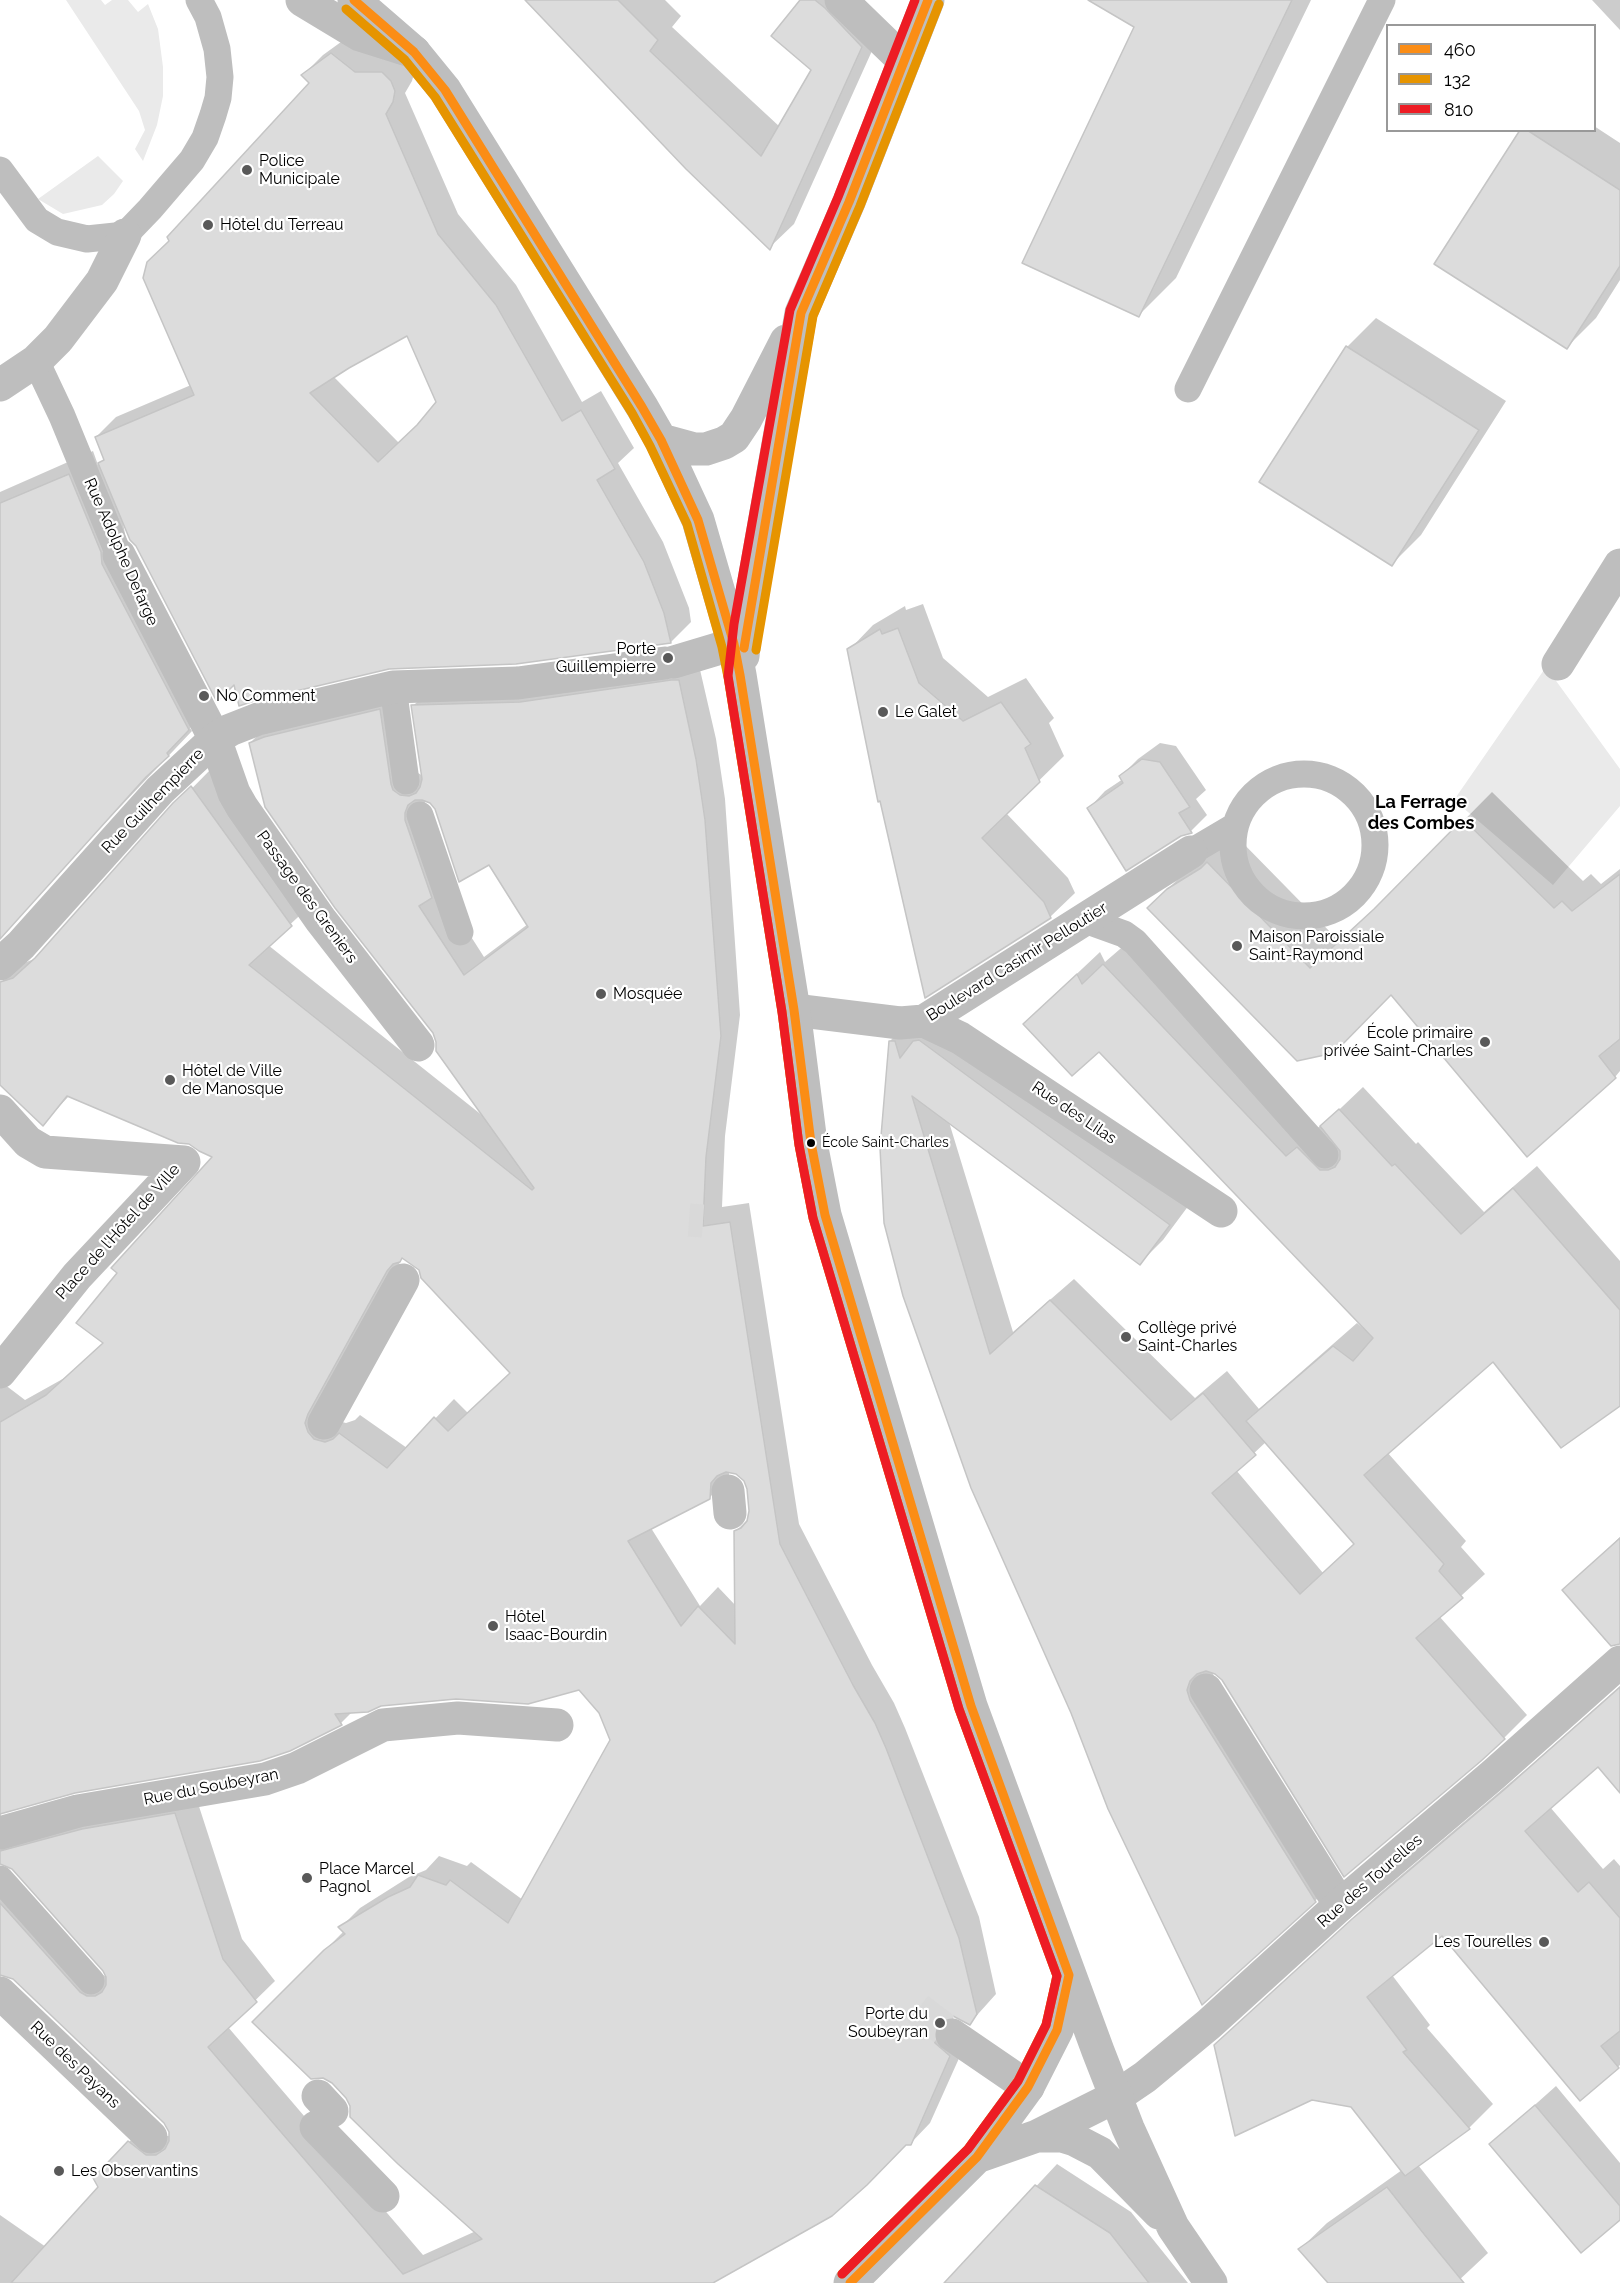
<!DOCTYPE html>
<meta charset="utf-8">
<style>
body{margin:0}
#map{position:relative;width:1620px;height:2283px;overflow:hidden;background:#fff;font-family:Raleway,sans-serif}
canvas{display:block}
.legend{position:absolute;left:1386px;top:24px;width:210px;height:108px;box-sizing:border-box;background:#fff;border:2px solid #999;margin:0;padding:8px 10px;list-style:none;font-size:18px;color:#000}
.legend li{display:flex;align-items:center;gap:12px;height:30px}
.legend b{width:30px;border:2px solid #999}
</style>
<div id="map">
<canvas width="1620" height="2283"></canvas>
<ul class="legend">
<li><b style="height:8px;background:#fb8d15"></b>460</li>
<li><b style="height:8px;background:#e69400"></b>132</li>
<li><b style="height:8px;background:#ed1c24"></b>810</li>
</ul>
</div>
<script>
const g = document.querySelector('canvas').getContext('2d');
g.lineJoin = 'round';
function paint(path, color) {
  g.fillStyle = color;
  g.fill(path, 'evenodd');
}
function toPath(rows) {
  const path = new Path2D();
  for (const r of rows) {
    if (r.length === 3) {
      path.moveTo(r[0] + r[2], r[1]);
      path.arc(r[0], r[1], r[2], 0, 2 * Math.PI);
      continue;
    }
    path.moveTo(r[0], r[1]);
    for (let i = 2; i < r.length; i += 2) path.lineTo(r[i], r[i + 1]);
  }
  return path;
}
function stroke(path, color, width, dash) {
  g.strokeStyle = color;
  g.lineWidth = width;
  g.lineCap = dash ? 'butt' : 'round';
  g.setLineDash(dash || []);
  g.stroke(path);
}
function drawText(font, color, halo, rows, align = 'center') {
  g.font = font + ' Raleway,sans-serif';
  g.lineWidth = 4.5;
  g.setLineDash([]);
  g.textBaseline = 'middle';
  g.strokeStyle = halo;
  g.fillStyle = color;
  for (const [text, x, y, turn = 0] of rows) {
    g.save();
    g.translate(x, y);
    g.rotate((+turn || 0) * Math.PI / 180);
    g.textAlign = isNaN(turn) ? turn : align;
    if (halo) g.strokeText(text, 0, 0);
    g.fillText(text, 0, 0);
    g.restore();
  }
}
paint(toPath([
 [66,0,101,0,105,5,112,0,128,0,138,12,148,4,158,29,163,67,163,96,157,125,143,161,135,149,145,130,139,111],
 [98,156,123,181,114,194,102,205,63,214,38,199],
 [1546,667,1620,769,1620,806,1553,885,1454,800]
]), '#eaeaea');
paint(toPath([
 [527,0,665,0,681,16,672,27,780,127,813,70,802,0,863,0,885,22,794,224,770,247],
 [1136,0,1311,0,1176,278,1139,315],
 [1592,0,1620,0,1620,30],
 [352,34,415,70,412,81,405,93,458,214,516,285,582,402,601,391,634,448,618,463,663,542,689,608,691,622,671,642,235,682,137,545,123,523,126,539,212,706,190,728,192,731,87,842,0,899,0,492,93,451,98,465,105,458,96,437,116,417,191,385,170,241,311,83,303,75,323,55],
 [408,334,438,402,423,420,399,443,333,376],
 [1594,126,1620,143,1620,280,1596,318,1567,347,1522,130,1594,130],
 [1376,318,1506,401,1421,535,1392,564,1347,347],
 [923,604,943,658,988,697,1026,678,1054,718,1049,723,1064,756,1006,813,1068,878,1075,893,1050,917,926,996,849,650,873,625,905,606,906,610],
 [698,661,716,739,725,799,740,1015,725,1136,722,1207,749,1203,799,1524,872,1665,894,1703,905,1728,979,1917,996,1994,970,2023,953,2015,954,2023,969,2036,930,2123,910,2144,907,2144,710,2283,0,2283,0,2215,46,2247,100,2187,129,2142,149,2122,166,2136,171,2136,170,2131,165,2122,14,1978,1,1973,0,1994,0,1882,99,1972,108,1978,104,1970,13,1867,0,1862,0,1381,25,1400,68,1376,104,1342,215,1156,189,1142,69,1096,43,1124,0,1082,0,983,24,963,34,959,61,933,155,826,212,768,311,905,268,945,483,1116,434,1033,250,743,270,723,400,690,413,770,423,776,413,706,433,686],
 [424,799,431,802,489,863,528,924,484,957,440,888,451,877],
 [403,1257,420,1269,511,1372,468,1413,454,1399,407,1448,360,1415,355,1420,346,1423,334,1420,327,1393],
 [729,1471,736,1472,744,1479,748,1488,750,1511,749,1518,736,1531,736,1606,718,1587,700,1606,651,1528,709,1498,729,1478],
 [579,1688,600,1712,612,1740,523,1900,471,1862,467,1866,439,1856,426,1870,409,1877,360,1908,341,1927,344,1931,254,2022,333,2082,347,2097,352,2106,476,2231,423,2255,228,2027,275,1981,242,1939,195,1794,1,1817,1,1812,73,1791,341,1723,353,1711,381,1705],
 [1160,743,1176,746,1206,790,1196,799,1207,815,1191,831,1180,835,1089,808,1105,791,1123,779,1121,776,1138,759],
 [1492,792,1583,881,1591,874,1601,884,1620,869,1620,1071,1615,1077,1392,993,1334,1052,1149,908,1177,880,1235,835,1339,941,1402,883],
 [1127,943,1310,1135,1321,1125,1322,1126,1363,1087,1416,1144,1418,1142,1484,1212,1537,1166,1620,1261,1620,1404,1493,1360,1387,1452,1466,1541,1461,1547,1485,1574,1439,1616,1527,1715,1504,1738,1223,1679,1211,1671,1338,1877,1315,1901,1110,1808,890,1041,913,1018,1192,1201,1163,1240,1140,1263,949,1122,1013,1332,1074,1279,1195,1398,1227,1371,1259,1409,1357,1323,1363,1328,1364,1327,1099,1050,1048,1001,1100,952,1105,962],
 [1267,1441,1355,1543,1323,1573,1236,1470],
 [1620,1537,1620,1642,1605,1640,1564,1590],
 [1620,1686,1620,1791,1598,1765,1550,1807,1603,1869,1614,1859,1620,1866,1620,2065,1580,2099,1442,1934,1392,1975,1430,2025,1427,2028,1493,2104,1469,2128,1418,2165,1488,2253,1456,2283,1330,2283,1300,2249,1327,2223,1402,2170,1352,2106,1240,2021,1378,1895,1531,1765],
 [1556,2086,1620,2163,1620,2218,1491,2144],
 [1057,2164,1131,2212,1188,2283,946,2283]
]), '#0003');
const building = toPath([
 [525,0,618,0,658,40,650,51,761,156,811,70,771,36,800,0,815,0,825,8,862,47,770,250,686,169,525,0],
 [1088,0,1292,0,1139,317,1022,263,1134,27,1088,0],
 [331,53,355,72,382,72,391,81,395,91,393,102,386,114,438,234,496,305,562,421,581,410,615,469,597,480,644,562,664,613,671,643,516,664,389,669,254,701,239,706,234,685,217,702,136,546,130,540,98,463,104,460,95,437,194,395,143,278,147,262,169,241,167,237,309,83,301,75,331,53],
 [407,336,436,402,417,425,378,462,310,393,349,368,407,336],
 [1520,130,1527,130,1620,190,1620,266,1567,349,1434,264,1520,130],
 [1346,346,1479,430,1392,566,1259,482,1346,346],
 [69,474,101,552,102,564,189,730,167,753,169,756,146,777,0,939,0,503,69,474],
 [898,628,919,683,963,721,1001,702,1031,744,1025,748,1040,782,982,838,1044,902,1051,918,925,998,880,801,878,802,847,649,880,629,882,634,898,628],
 [671,680,679,680,696,759,705,820,721,1036,706,1157,703,1226,730,1222,780,1544,853,1685,875,1723,886,1748,959,1938,977,2014,970,2025,953,2016,943,2018,936,2025,933,2034,935,2043,950,2056,911,2145,906,2145,867,2185,832,2216,713,2283,11,2283,98,2187,93,2178,128,2141,146,2155,156,2155,165,2149,169,2141,169,2132,164,2123,13,1979,0,1975,0,1903,80,1992,87,1996,95,1996,102,1992,106,1985,106,1977,103,1971,12,1869,0,1864,0,1851,82,1829,175,1813,223,1959,257,2002,208,2047,403,2274,482,2239,398,2164,350,2117,350,2106,346,2098,332,2083,323,2078,311,2079,252,2022,324,1950,345,1934,338,1927,388,1897,410,1887,418,1875,446,1885,450,1880,508,1923,610,1740,599,1713,579,1690,528,1704,456,1699,381,1706,368,1712,335,1714,342,1725,290,1751,260,1761,75,1793,0,1814,0,1422,46,1395,103,1343,76,1323,117,1273,111,1268,212,1157,199,1151,189,1144,178,1143,67,1096,43,1126,0,1085,0,982,13,978,35,958,173,803,191,786,292,926,249,965,532,1190,534,1188,436,1051,436,1042,433,1033,335,908,265,807,249,743,264,737,380,709,391,784,393,790,400,795,409,796,416,793,420,787,422,779,411,705,520,702,671,680],
 [415,800,422,800,430,803,435,809,459,882,489,865,528,927,464,975,419,906,432,898,405,820,405,813,408,805,415,800],
 [402,1258,419,1270,421,1278,510,1373,448,1431,434,1417,387,1468,339,1433,333,1439,325,1442,314,1439,308,1432,305,1423,308,1414,387,1271,393,1264,400,1262,402,1258],
 [726,1472,736,1474,744,1481,747,1489,749,1511,747,1521,741,1528,734,1531,735,1644,698,1606,681,1626,628,1541,710,1499,711,1483,717,1476,726,1472],
 [1142,759,1160,762,1190,807,1179,813,1192,833,1181,836,1126,871,1087,808,1123,783,1119,776,1142,759],
 [1463,819,1554,908,1562,901,1572,911,1620,874,1620,1039,1599,1056,1616,1078,1527,1157,1391,995,1334,1053,1297,1061,1147,908,1167,889,1201,868,1207,862,1310,968,1374,909,1463,819],
 [1103,964,1286,1156,1297,1147,1320,1170,1328,1170,1335,1167,1340,1159,1340,1151,1320,1126,1339,1109,1392,1166,1395,1164,1461,1234,1513,1188,1620,1310,1620,1406,1561,1448,1493,1362,1364,1475,1444,1564,1439,1571,1463,1598,1416,1638,1505,1739,1481,1761,1344,1877,1222,1680,1215,1674,1206,1671,1197,1674,1190,1681,1187,1690,1190,1700,1316,1902,1202,2005,1108,1809,1071,1713,971,1488,903,1296,884,1223,880,1148,889,1041,895,1041,900,1058,913,1041,919,1040,1170,1225,1140,1265,912,1096,990,1354,1050,1300,1171,1420,1203,1393,1256,1455,1212,1493,1300,1594,1354,1544,1246,1421,1333,1346,1353,1361,1373,1338,1099,1052,1072,1076,1023,1024,1077,974,1082,984,1103,964],
 [1620,1538,1620,1644,1611,1646,1562,1590,1620,1538],
 [1620,1687,1620,1793,1598,1767,1525,1831,1578,1892,1589,1882,1620,1918,1620,2031,1601,2046,1619,2068,1580,2101,1442,1936,1367,1997,1407,2050,1403,2052,1470,2129,1405,2176,1351,2107,1312,2100,1235,2136,1214,2045,1352,1919,1505,1789,1620,1687],
 [1535,2105,1620,2206,1620,2220,1581,2253,1489,2144,1535,2105],
 [1035,2185,1110,2233,1149,2283,944,2283,1035,2185],
 [1387,2187,1424,2234,1464,2283,1328,2283,1298,2249,1387,2187]
]);
paint(building, '#dcdcdc');
stroke(building, '#c5c5c5', 1.5);
stroke(toPath([
 [689,1220,703,1221]
]), '#d9d9d9', 33, [33, 16]);
stroke(toPath([
 [918,2009,952,2035]
]), '#d9d9d9', 33, [33, 16]);
stroke(toPath([
 [0,170,37,220,57,232,87,239,125,235,150,209,192,160,205,138,213,115,218,98,220,77,217,49,208,17,199,0],
 [36,361,62,416,119,555],
 [1188,389,1382,0],
 [393,687,406,781],
 [1304,845,71],
 [420,815,460,932],
 [1191,852,1235,826],
 [1085,920,1124,934,1135,942,1325,1155],
 [0,1879,91,1981]
]), '#bebebe', 27);
stroke(toPath([
 [119,555,215,739],
 [728,1491,730,1513],
 [1206,1690,1340,1905],
 [318,2096,332,2111],
 [316,2127,383,2196]
]), '#bebebe', 33);
stroke(toPath([
 [302,0,360,35,414,52],
 [841,0,904,61],
 [0,385,36,361,58,339,102,281,125,235],
 [674,662,734,644],
 [1558,664,1620,565],
 [215,739,234,793,242,807,320,919,418,1045],
 [0,964,21,945,160,790,215,739,230,730,258,719,393,687,518,683,665,663],
 [794,1010,900,1023,924,1021,1191,852],
 [924,1021,960,1038,1221,1211],
 [0,1111,28,1142,45,1152,184,1162],
 [0,1372,77,1276,184,1162],
 [324,1423,403,1280],
 [0,1833,78,1811,265,1779,297,1768,383,1725,458,1718,557,1725],
 [0,1993,151,2137],
 [952,2035,1028,2087],
 [1117,2096,1145,2077,1209,2024,1340,1905,1493,1775,1620,1662]
]), '#bebebe', 33);
stroke(toPath([
 [354,0,414,52,445,90,642,407,661,440,698,520,734,644,740,675,794,1010,811,1143,825,1215,971,1706,1098,2051,1128,2128,1173,2227,1211,2283],
 [661,440,694,449,706,449,724,443,734,437,746,419,786,341],
 [743,656,746,626,801,313,849,202,928,0],
 [1037,2136,1117,2096],
 [977,2157,1037,2136,1062,2136,1075,2140,1100,2153,1159,2213],
 [850,2283,977,2157,1028,2087,1057,2030,1062,2014,1069,1975]
]), '#bebebe', 33);
stroke(toPath([
 [354,0,414,52,445,90,642,407,661,440,698,520,734,644,740,675,794,1010,811,1143,825,1215,971,1706,1069,1975,1057,2030,1028,2087,977,2157,850,2283],
 [744,648,801,313,849,202,928,0]
]), '#fb8d15', 9);
stroke(toPath([
 [346,9,405,60,435,97,632,413,650,446,687,524,722,647,728,677,782,1012,799,1145,813,1218,959,1709,1057,1976,1046,2025,1018,2081,968,2149,842,2274],
 [756,650,813,316,860,206,939,4]
]), '#e69400', 9);
stroke(toPath([
 [842,2274,968,2149,1018,2081,1046,2025,1057,1976,959,1709,813,1218,799,1145,782,1012,728,676,734,624,790,310,838,197,915,0]
]), '#ed1c24', 9);
for (const [x, y, r, color] of [
 [247,170,6,"#595959"],
 [208,225,6,"#595959"],
 [668,658,6,"#595959"],
 [204,696,6,"#595959"],
 [883,712,6,"#595959"],
 [1237,946,6,"#595959"],
 [601,994,6,"#595959"],
 [1485,1042,6,"#595959"],
 [170,1080,6,"#595959"],
 [811,1143,5,"#000"],
 [1126,1337,6,"#595959"],
 [493,1626,6,"#595959"],
 [307,1878,6,"#595959"],
 [1544,1942,6,"#595959"],
 [940,2023,6,"#595959"],
 [59,2171,6,"#595959"]
]) {
  const dot = new Path2D();
  dot.arc(x, y, r, 0, 2 * Math.PI);
  g.fillStyle = color;
  g.fill(dot);
  stroke(dot, '#fff', 2);
}
drawText('14px', '#000', '#fff', [
 ["École Saint-Charles",822,1143]
], 'left');
drawText('16px', '#000', '#fff', [
 ["Police",259,161],
 ["Municipale",259,179],
 ["Hôtel du Terreau",220,225],
 ["Porte",656,649,"right"],
 ["Guillempierre",656,667,"right"],
 ["No Comment",216,696],
 ["Le Galet",895,712],
 ["Maison Paroissiale",1249,937],
 ["Saint-Raymond",1249,955],
 ["Mosquée",613,994],
 ["École primaire",1473,1033,"right"],
 ["privée Saint-Charles",1473,1051,"right"],
 ["Hôtel de Ville",182,1071],
 ["de Manosque",182,1089],
 ["Collège privé",1138,1328],
 ["Saint-Charles",1138,1346],
 ["Hôtel",505,1617],
 ["Isaac-Bourdin",505,1635],
 ["Place Marcel",319,1869],
 ["Pagnol",319,1887],
 ["Les Tourelles",1532,1942,"right"],
 ["Porte du",928,2014,"right"],
 ["Soubeyran",928,2032,"right"],
 ["Les Observantins",71,2171]
], 'left');
drawText('16px', '#000', '#fff', [
 ["Rue Adolphe Defarge",121,552,66],
 ["Rue Guilhempierre",153,801,-46],
 ["Passage des Greniers",307,897,54],
 ["Boulevard Casimir Pelloutier",1017,962,-32],
 ["Rue des Lilas",1074,1113,34],
 ["Place de l'Hôtel de Ville",118,1232,-48],
 ["Rue du Soubeyran",211,1787,-11],
 ["Rue des Tourelles",1370,1881,-41],
 ["Rue des Payans",75,2065,44]
]);
drawText('bold 18px', '#000', '#fff', [
 ["La Ferrage",1421,803],
 ["des Combes",1421,824]
]);
</script>
